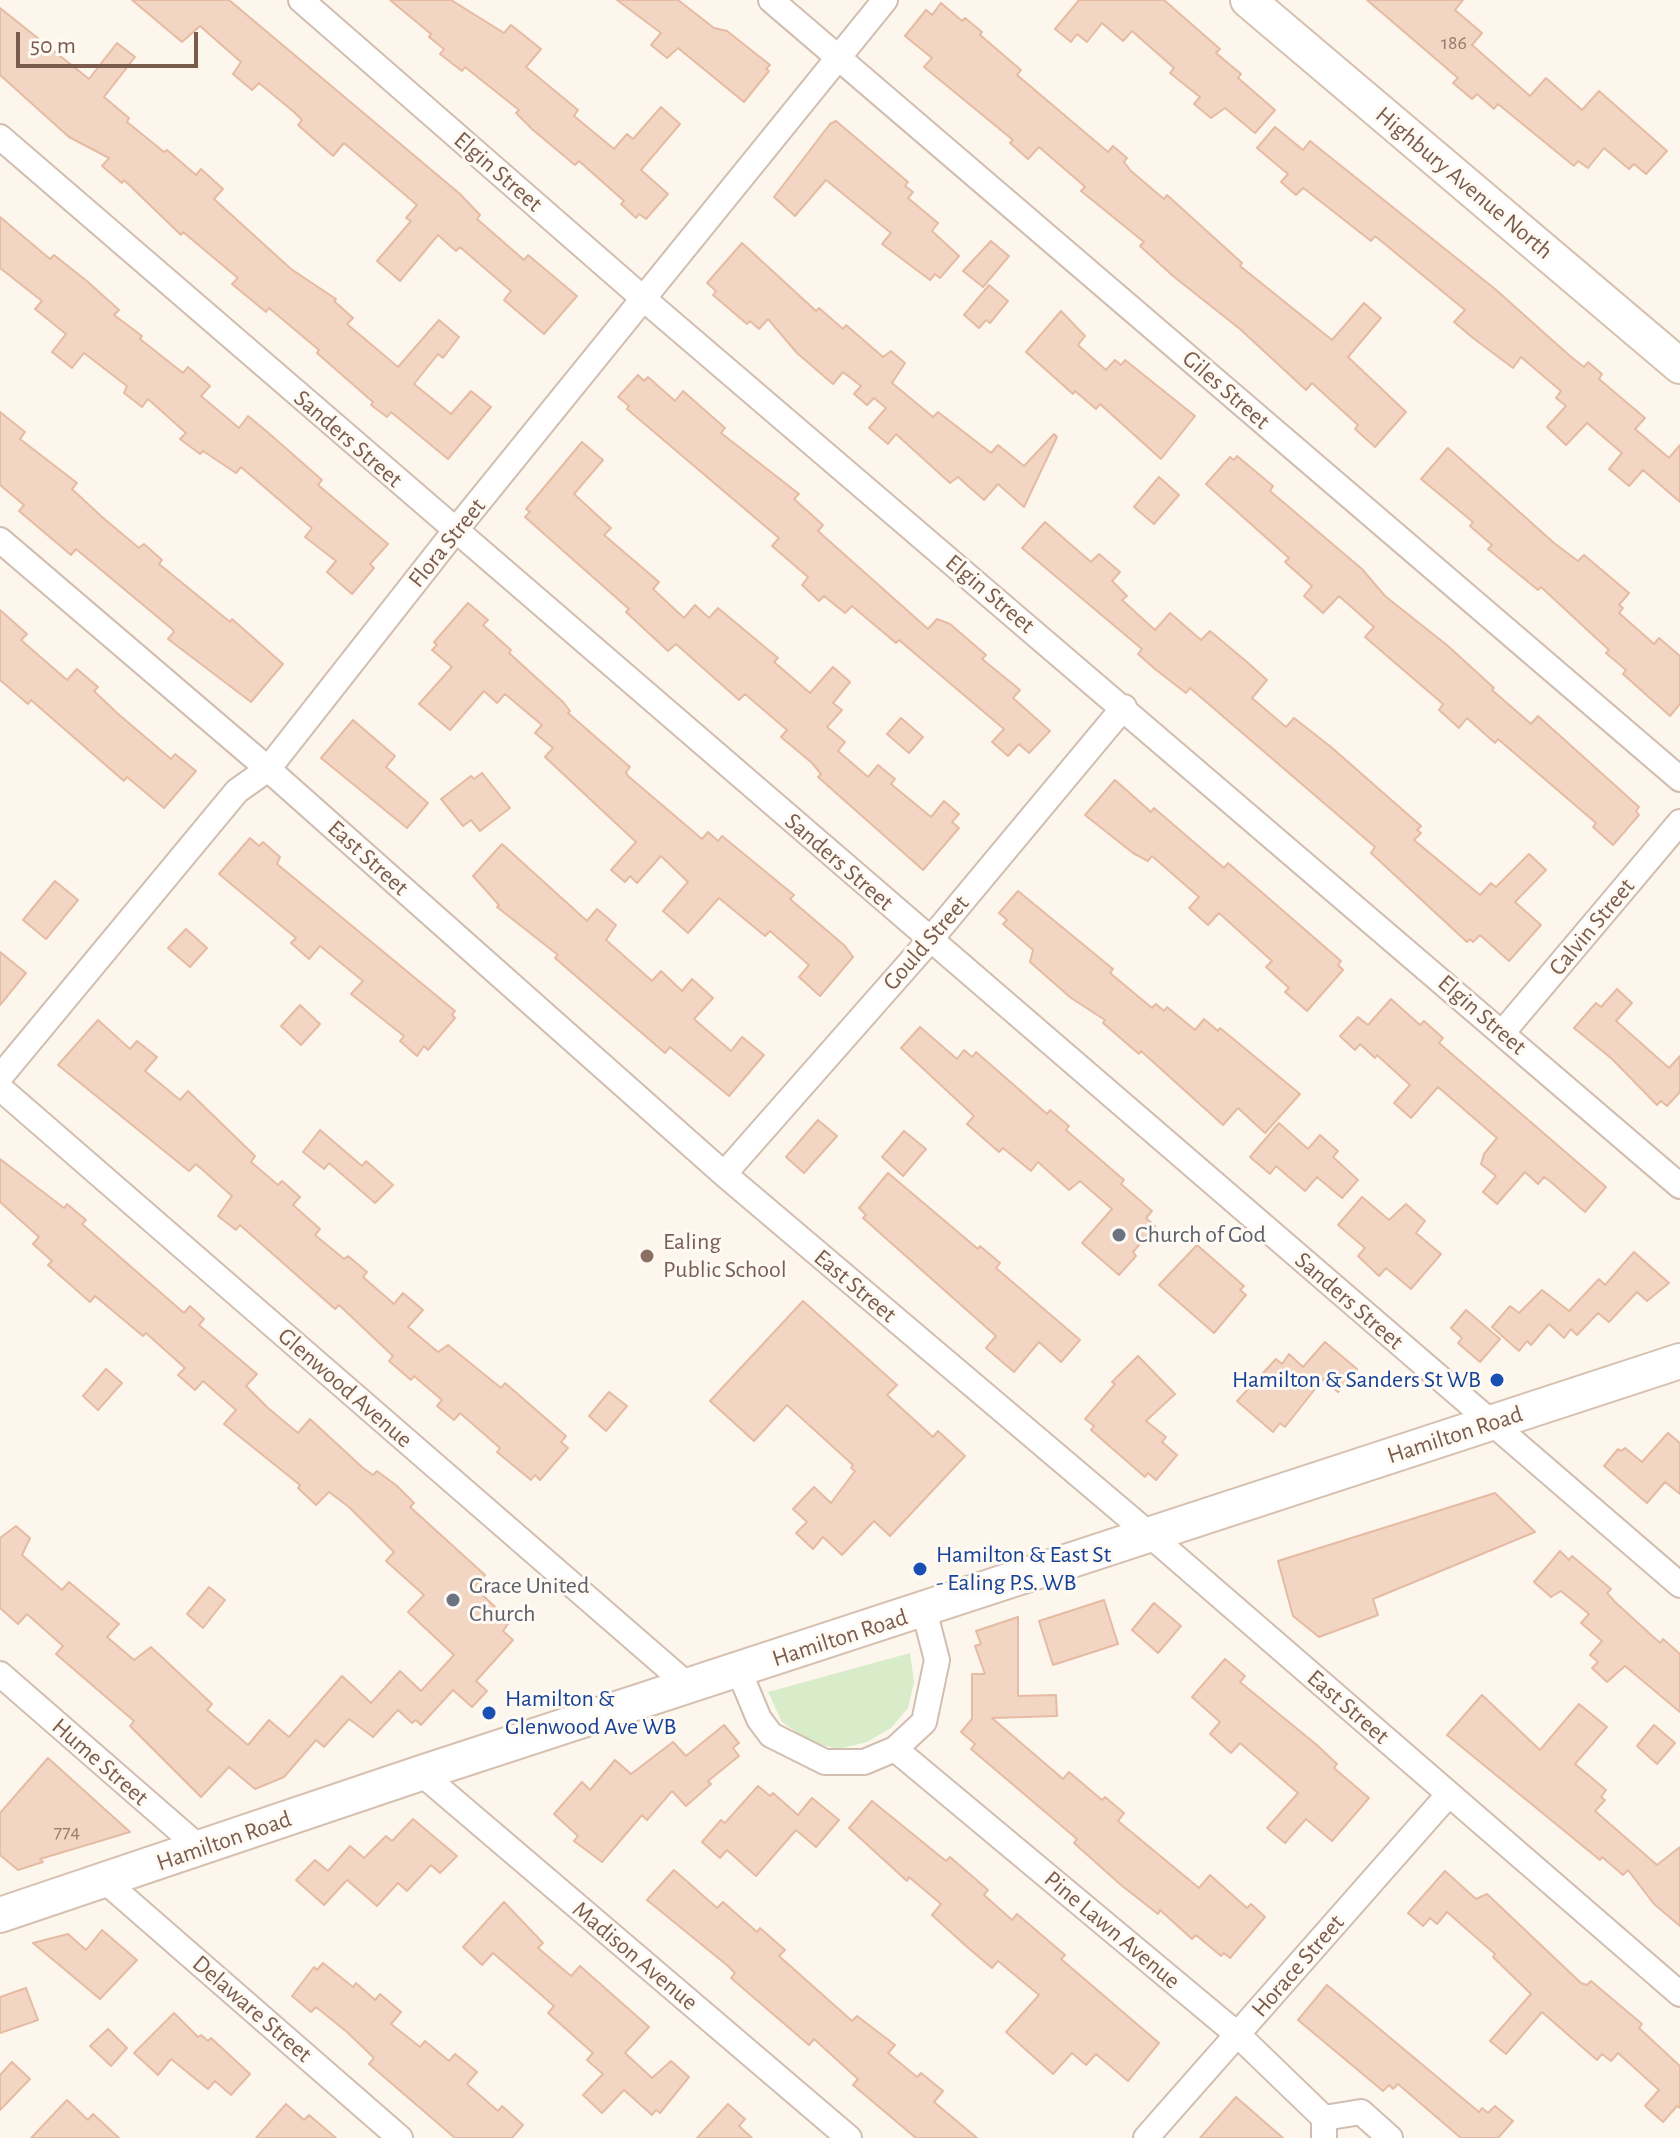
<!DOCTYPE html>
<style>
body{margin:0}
#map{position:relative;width:1680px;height:2138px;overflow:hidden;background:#fdf6ec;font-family:"Alegreya Sans",sans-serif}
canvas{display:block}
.scale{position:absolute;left:16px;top:32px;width:182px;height:36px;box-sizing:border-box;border:4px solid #7a5c4d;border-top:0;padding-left:10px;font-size:24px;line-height:28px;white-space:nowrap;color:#7a5c4d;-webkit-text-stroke:6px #fffaf3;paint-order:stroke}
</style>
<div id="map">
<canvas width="1680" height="2138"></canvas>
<div class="scale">50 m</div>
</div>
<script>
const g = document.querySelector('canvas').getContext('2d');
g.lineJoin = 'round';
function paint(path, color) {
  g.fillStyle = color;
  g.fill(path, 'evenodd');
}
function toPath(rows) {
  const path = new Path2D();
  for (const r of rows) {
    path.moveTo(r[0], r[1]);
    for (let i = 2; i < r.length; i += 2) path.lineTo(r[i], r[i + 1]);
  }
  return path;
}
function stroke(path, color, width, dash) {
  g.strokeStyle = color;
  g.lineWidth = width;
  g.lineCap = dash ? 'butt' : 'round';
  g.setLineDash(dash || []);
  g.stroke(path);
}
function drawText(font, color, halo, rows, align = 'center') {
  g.font = font + ' "Alegreya Sans",sans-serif';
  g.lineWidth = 6;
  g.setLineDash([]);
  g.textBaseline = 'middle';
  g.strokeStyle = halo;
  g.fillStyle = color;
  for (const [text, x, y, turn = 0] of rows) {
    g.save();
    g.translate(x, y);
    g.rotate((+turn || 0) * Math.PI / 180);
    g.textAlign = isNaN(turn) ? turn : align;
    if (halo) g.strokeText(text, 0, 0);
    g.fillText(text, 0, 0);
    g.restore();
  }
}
paint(toPath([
 [910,1653,914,1682,908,1708,891,1728,867,1742,838,1749,810,1742,782,1722,768,1692]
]), '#d8ecc9');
const building = toPath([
 [132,0,229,0,460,194,480,215,477,219,524,260,528,255,577,296,544,334,504,300,511,291,460,247,456,251,438,235,400,281,377,261,411,221,406,218,417,205,344,143,333,156,298,125,302,120,294,112,259,83,252,90,233,74,241,62,200,26,182,42,132,0],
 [390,0,451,0,504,33,511,25,541,49,526,67,578,110,574,116,614,149,627,134,633,139,661,107,680,124,641,170,668,194,646,219,639,214,636,218,621,204,624,201,579,161,575,165,533,130,516,113,519,110,465,67,462,71,440,54,444,49,429,37,431,34,390,0],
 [617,0,678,0,714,28,727,31,770,65,766,69,769,71,744,102,678,48,667,58,651,45,661,33,617,0],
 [1079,0,1164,0,1220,49,1216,53,1241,74,1238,78,1275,110,1255,133,1225,108,1211,118,1194,104,1200,97,1170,73,1174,68,1132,31,1123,41,1102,23,1087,42,1077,34,1071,42,1055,29,1079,0],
 [1367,0,1463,0,1455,10,1482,33,1472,45,1530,96,1546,78,1582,110,1599,91,1667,151,1646,174,1634,164,1629,169,1604,148,1588,168,1578,161,1574,166,1498,104,1494,109,1477,94,1472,99,1453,83,1458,78,1367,0],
 [941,3,962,21,965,18,982,32,980,35,1021,70,1017,75,1108,152,1113,146,1127,158,1124,162,1131,171,1164,199,1167,195,1242,263,1240,266,1332,340,1364,303,1381,318,1348,357,1406,412,1375,447,1355,429,1358,425,1312,383,1306,390,1240,329,1173,276,1140,246,1144,242,1081,191,1085,187,1082,184,1039,147,1028,159,1010,143,1013,140,924,67,932,58,905,36,926,10,932,15,941,3],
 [0,8,89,79,117,43,135,57,104,97,129,118,127,122,164,152,167,150,196,175,201,169,223,189,214,199,291,269,336,299,334,301,353,318,347,324,398,367,439,320,459,337,443,358,438,354,414,384,451,414,471,391,491,407,448,459,391,412,387,417,371,405,373,402,317,353,319,350,269,308,266,312,232,284,238,278,183,232,181,235,124,180,122,183,102,166,109,158,69,137,0,75,0,8],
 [836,121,908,182,905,186,913,192,908,198,938,223,932,231,959,256,940,278,935,274,930,280,882,244,891,233,826,180,795,216,774,197,830,124,836,121],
 [1275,127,1303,150,1310,141,1495,289,1570,356,1584,367,1588,362,1602,374,1599,379,1645,418,1635,429,1669,458,1680,445,1680,502,1643,470,1629,486,1609,469,1622,453,1587,423,1566,445,1547,427,1566,406,1556,398,1561,391,1521,357,1513,368,1473,338,1454,322,1465,310,1375,236,1371,241,1306,190,1303,188,1296,195,1281,182,1288,174,1257,148,1275,127],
 [0,217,50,259,54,255,88,282,119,310,114,315,142,336,140,339,183,373,188,367,210,386,201,396,239,428,248,416,265,430,322,480,318,485,388,544,370,564,374,568,352,594,327,572,336,561,305,537,312,528,241,467,236,473,203,451,200,454,180,439,186,433,148,399,142,407,124,393,127,386,84,353,72,368,52,352,66,334,35,309,42,301,0,268,0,217],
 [991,241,1009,256,983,287,963,271,991,241],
 [742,243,816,311,819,308,843,329,846,325,883,357,891,351,905,363,892,383,933,417,938,412,991,453,998,445,1024,466,1054,434,1057,437,1024,507,998,484,984,500,958,477,950,483,896,434,888,444,869,428,886,408,874,398,867,405,854,394,861,386,843,372,833,384,797,353,768,319,759,329,750,321,747,324,713,295,716,291,707,283,742,243],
 [989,285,1008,301,990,323,986,320,979,328,964,315,989,285],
 [1061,311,1085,336,1078,345,1106,370,1115,360,1121,365,1125,360,1195,416,1161,459,1100,404,1096,409,1075,391,1073,394,1026,352,1061,311],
 [638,375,644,381,648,377,675,401,683,391,725,428,721,433,799,494,794,499,823,525,818,531,928,629,937,619,950,624,986,655,982,659,1020,690,1013,698,1050,731,1029,753,1019,744,1008,756,992,742,1004,729,899,640,896,643,852,606,845,613,824,596,819,601,802,585,808,577,772,546,779,538,627,409,629,406,618,397,638,375],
 [0,412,25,432,20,439,77,483,72,489,102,517,139,548,144,544,162,560,159,564,230,622,232,619,283,664,251,702,168,639,174,632,172,629,76,549,71,555,19,511,24,505,0,485,0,412],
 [582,442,603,460,574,494,611,528,604,535,659,582,653,589,684,618,695,605,709,618,718,608,778,658,774,662,810,693,833,667,850,682,833,703,842,710,827,727,845,742,838,751,868,777,878,765,895,779,891,784,931,817,944,801,959,814,952,822,959,828,923,870,818,777,821,774,812,763,781,737,787,730,745,694,739,700,676,644,668,651,626,612,629,609,525,517,530,512,526,509,582,442],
 [1448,448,1554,543,1578,561,1584,555,1629,593,1619,605,1623,608,1619,613,1654,644,1659,638,1680,656,1680,704,1670,716,1623,674,1626,670,1606,653,1609,650,1541,587,1538,590,1488,549,1492,545,1470,526,1473,522,1421,479,1448,448],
 [1237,456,1273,486,1270,491,1362,569,1385,596,1448,646,1494,688,1492,690,1531,724,1538,716,1639,807,1636,811,1639,815,1613,845,1593,827,1596,823,1498,739,1495,743,1467,718,1459,728,1439,710,1443,704,1365,637,1374,627,1339,596,1323,613,1304,596,1312,586,1285,562,1289,558,1206,484,1230,457,1234,460,1237,456],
 [1159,477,1179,495,1154,524,1134,507,1159,477],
 [1045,522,1091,562,1099,554,1120,572,1112,581,1127,596,1122,600,1155,630,1170,613,1201,640,1210,631,1247,662,1267,680,1252,698,1286,727,1294,718,1331,747,1421,826,1417,830,1421,833,1414,840,1480,895,1491,883,1496,887,1529,854,1546,870,1515,902,1541,925,1509,961,1480,935,1473,942,1470,939,1467,942,1371,853,1375,847,1190,688,1186,693,1155,669,1138,654,1142,649,1022,548,1045,522],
 [468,603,488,620,483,625,511,650,509,653,563,702,570,711,568,713,630,767,626,772,628,776,702,839,708,832,718,841,722,836,794,895,790,899,845,946,853,957,820,996,799,977,809,965,770,931,765,936,719,898,688,933,663,911,688,882,661,856,637,883,630,876,625,882,611,870,636,842,545,757,553,748,535,733,542,725,505,694,497,703,484,691,450,730,419,704,452,667,432,650,437,645,434,642,468,603],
 [0,610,27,634,21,640,67,680,77,669,98,687,94,691,117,713,171,759,175,754,196,771,164,808,127,777,124,781,31,700,28,704,0,680,0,610],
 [901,718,923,737,909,753,887,734,901,718],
 [353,720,395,756,386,767,428,803,407,828,321,758,353,720],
 [482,773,510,808,480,831,471,820,463,826,441,799,471,776,474,779,482,773],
 [1115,780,1151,812,1154,808,1224,868,1228,863,1341,961,1338,965,1343,970,1307,1011,1285,992,1289,988,1266,967,1272,961,1219,913,1208,925,1189,908,1199,897,1152,856,1148,861,1133,853,1085,815,1115,780],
 [250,838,259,846,263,842,280,857,277,864,455,1011,452,1015,455,1018,428,1050,424,1046,417,1056,400,1041,404,1036,351,994,363,981,320,946,309,959,291,943,296,938,219,874,250,838],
 [502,844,587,921,597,909,616,925,606,940,652,981,661,971,682,991,692,979,713,998,694,1019,731,1051,742,1037,764,1055,729,1096,670,1047,665,1053,555,958,558,955,497,907,499,905,473,876,502,844],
 [55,881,78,900,46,939,23,920,55,881],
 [1018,891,1113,969,1110,973,1152,1008,1156,1004,1164,1011,1167,1007,1195,1030,1204,1019,1218,1031,1220,1028,1300,1094,1265,1133,1238,1108,1223,1125,1141,1051,1139,1054,1103,1023,1105,1020,1071,998,1030,962,1033,950,1003,924,1007,920,999,913,1018,891],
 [186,929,207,948,190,967,168,948,186,929],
 [0,952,26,973,0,1005,0,952],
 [1617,989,1632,1003,1616,1021,1669,1068,1680,1056,1680,1092,1667,1106,1661,1101,1657,1105,1612,1059,1574,1028,1596,1003,1601,1007,1617,989],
 [1391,999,1420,1025,1424,1021,1443,1038,1439,1043,1606,1187,1585,1212,1551,1182,1544,1177,1538,1184,1525,1172,1497,1204,1483,1192,1496,1176,1481,1164,1484,1154,1497,1138,1438,1087,1411,1118,1394,1103,1410,1085,1377,1055,1375,1058,1360,1044,1355,1050,1340,1036,1358,1017,1368,1025,1391,999],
 [300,1005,320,1024,301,1045,281,1026,300,1005],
 [98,1020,130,1049,137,1041,157,1057,145,1071,180,1100,188,1091,255,1156,251,1162,278,1185,282,1181,300,1197,293,1205,320,1229,315,1235,344,1259,348,1256,367,1272,363,1277,394,1304,403,1293,423,1310,408,1327,438,1352,448,1345,501,1388,505,1383,566,1436,561,1442,568,1448,540,1480,535,1475,531,1480,497,1452,500,1448,460,1413,454,1420,437,1406,442,1400,414,1376,411,1380,389,1361,393,1356,339,1305,335,1309,240,1225,236,1230,218,1216,232,1196,196,1164,189,1171,58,1065,98,1020],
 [920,1027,957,1059,964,1050,972,1057,976,1052,1047,1114,1050,1110,1069,1126,1066,1130,1124,1180,1121,1184,1152,1211,1146,1218,1155,1226,1133,1252,1136,1256,1119,1275,1082,1243,1112,1209,1080,1181,1069,1190,1038,1162,1031,1171,1003,1148,999,1152,967,1124,974,1116,901,1048,920,1027],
 [818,1120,837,1136,804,1173,786,1157,818,1120],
 [1279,1123,1308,1149,1320,1135,1338,1151,1333,1157,1358,1180,1342,1198,1317,1177,1305,1191,1276,1166,1270,1174,1250,1157,1279,1123],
 [320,1130,362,1166,366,1161,393,1185,375,1203,329,1163,324,1169,303,1152,320,1130],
 [904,1131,926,1149,903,1176,882,1157,904,1131],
 [0,1159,64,1208,67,1204,86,1220,82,1224,184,1313,190,1306,204,1319,199,1325,257,1374,246,1386,268,1408,298,1433,310,1419,363,1468,373,1475,377,1471,397,1486,414,1503,410,1507,485,1575,474,1587,510,1621,503,1631,513,1640,476,1681,487,1691,472,1707,453,1690,421,1725,416,1720,412,1723,398,1710,373,1737,349,1719,324,1747,316,1740,284,1777,255,1789,229,1767,201,1797,130,1726,134,1721,56,1654,63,1646,27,1614,18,1624,0,1608,0,1538,16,1526,30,1538,22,1555,62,1590,69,1582,119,1624,107,1637,134,1660,151,1647,212,1704,207,1710,248,1745,269,1720,289,1737,342,1676,371,1703,400,1671,421,1691,454,1655,408,1612,424,1595,386,1561,394,1552,349,1507,329,1492,316,1505,298,1488,300,1485,224,1424,236,1410,203,1381,195,1390,178,1375,185,1368,146,1333,143,1336,95,1296,90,1302,48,1265,52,1261,33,1244,39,1237,0,1202,0,1159],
 [888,1173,978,1249,980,1246,1000,1263,996,1268,1080,1340,1061,1362,1039,1342,1014,1372,986,1348,996,1336,863,1218,866,1215,859,1208,888,1173],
 [1362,1197,1389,1220,1406,1204,1425,1221,1416,1233,1441,1254,1411,1289,1386,1268,1379,1276,1358,1256,1365,1248,1338,1225,1362,1197],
 [1197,1245,1244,1286,1240,1290,1246,1295,1214,1333,1159,1285,1197,1245],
 [1634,1252,1669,1283,1647,1301,1637,1292,1609,1322,1598,1313,1577,1335,1571,1329,1564,1338,1549,1324,1531,1345,1527,1341,1519,1351,1492,1327,1510,1306,1519,1313,1542,1290,1569,1311,1599,1279,1605,1285,1634,1252],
 [803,1301,897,1385,887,1395,933,1437,938,1431,965,1456,890,1536,874,1521,842,1555,823,1537,813,1549,796,1533,807,1522,793,1509,814,1487,831,1503,855,1471,851,1468,853,1465,787,1405,754,1441,710,1401,803,1301],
 [1466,1310,1500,1339,1480,1362,1458,1343,1462,1338,1451,1328,1466,1310],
 [1325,1342,1357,1369,1338,1392,1323,1379,1285,1427,1280,1423,1273,1432,1237,1401,1276,1359,1282,1364,1289,1354,1303,1367,1325,1342],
 [1138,1356,1175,1394,1146,1421,1166,1437,1162,1442,1177,1455,1156,1480,1148,1473,1145,1477,1091,1430,1094,1426,1085,1419,1115,1384,1112,1382,1138,1356],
 [106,1369,122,1383,98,1410,83,1396,106,1369],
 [609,1392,627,1406,606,1431,589,1416,609,1392],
 [1668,1433,1680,1443,1680,1494,1665,1482,1647,1503,1604,1466,1618,1449,1621,1451,1625,1448,1642,1462,1668,1433],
 [1495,1493,1535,1532,1373,1599,1378,1615,1319,1637,1293,1616,1278,1561,1495,1493],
 [1560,1551,1569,1560,1572,1556,1611,1589,1607,1593,1615,1602,1660,1643,1663,1639,1680,1654,1680,1712,1625,1666,1607,1682,1592,1668,1598,1662,1590,1655,1602,1641,1581,1623,1589,1614,1561,1591,1551,1597,1534,1582,1560,1551],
 [209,1587,225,1600,203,1628,187,1614,209,1587],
 [1104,1600,1118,1644,1053,1665,1039,1621,1104,1600],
 [1154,1603,1181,1626,1158,1653,1132,1630,1154,1603],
 [1018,1617,1018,1696,1056,1695,1057,1716,992,1718,1063,1779,1069,1772,1102,1800,1105,1797,1124,1813,1118,1821,1199,1888,1210,1875,1247,1908,1251,1904,1265,1917,1230,1958,1224,1953,1221,1956,1196,1935,1192,1939,1160,1910,1158,1914,1121,1885,1074,1843,1077,1839,971,1749,975,1744,961,1732,972,1719,972,1674,985,1674,975,1646,981,1644,976,1631,1018,1617],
 [1225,1659,1245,1676,1240,1682,1318,1746,1337,1764,1334,1768,1369,1798,1332,1841,1306,1819,1285,1843,1267,1828,1298,1793,1240,1743,1231,1753,1210,1734,1220,1722,1192,1697,1225,1659],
 [1482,1695,1540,1750,1579,1704,1607,1727,1575,1764,1606,1790,1601,1797,1605,1800,1595,1811,1657,1865,1680,1847,1680,1926,1654,1904,1628,1870,1623,1875,1602,1857,1600,1860,1447,1735,1482,1695],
 [724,1725,739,1743,733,1748,739,1756,708,1781,711,1784,686,1806,672,1791,647,1820,642,1815,602,1862,574,1841,578,1836,554,1814,582,1782,590,1790,615,1760,631,1774,673,1742,686,1756,724,1725],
 [1654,1725,1675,1743,1657,1764,1637,1746,1654,1725],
 [48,1758,130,1832,40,1859,43,1862,18,1870,0,1855,0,1813,48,1758],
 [758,1786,770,1796,773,1793,798,1815,812,1798,839,1820,816,1847,796,1830,756,1876,727,1850,720,1858,702,1842,721,1820,725,1823,758,1786],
 [872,1801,946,1861,950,1857,988,1890,984,1895,1012,1920,1017,1914,1065,1955,1061,1959,1159,2043,1128,2081,1096,2054,1086,2065,1072,2053,1053,2074,1006,2032,1039,1995,998,1961,992,1968,966,1946,932,1915,941,1904,909,1877,907,1881,849,1828,872,1801],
 [413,1819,457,1856,440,1873,431,1865,407,1891,398,1883,377,1906,347,1880,324,1905,296,1880,315,1860,328,1871,350,1846,364,1858,386,1836,392,1841,413,1819],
 [674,1870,717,1908,723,1902,757,1932,760,1928,785,1950,779,1956,852,2021,857,2016,895,2045,888,2053,917,2077,921,2073,943,2091,934,2102,977,2138,916,2138,853,2085,858,2079,814,2039,809,2045,731,1978,735,1973,728,1966,647,1900,674,1870],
 [1445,1871,1476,1899,1487,1894,1581,1983,1587,1985,1591,1981,1642,2024,1639,2028,1680,2066,1680,2108,1677,2106,1663,2122,1645,2106,1659,2090,1618,2053,1611,2061,1602,2054,1597,2060,1542,2012,1506,2054,1490,2041,1531,1994,1493,1957,1495,1954,1447,1912,1437,1924,1430,1918,1423,1926,1408,1913,1445,1871],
 [504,1902,543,1943,538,1948,571,1976,580,1966,649,2027,625,2053,652,2078,671,2061,689,2077,660,2113,656,2110,652,2115,624,2090,602,2113,583,2095,603,2074,587,2060,593,2053,548,2013,554,2006,493,1953,482,1965,463,1947,504,1902],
 [102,1930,137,1960,100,1999,33,1943,68,1934,86,1950,102,1930],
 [323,1963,353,1987,356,1983,375,2000,380,1994,401,2012,391,2024,420,2047,425,2041,449,2061,455,2054,477,2072,467,2084,498,2111,502,2106,523,2125,512,2138,455,2138,369,2064,374,2058,347,2032,316,2007,311,2012,292,1996,314,1967,317,1970,323,1963],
 [1327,1985,1479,2112,1482,2108,1488,2113,1495,2106,1513,2121,1498,2138,1461,2138,1398,2084,1393,2089,1389,2085,1383,2091,1298,2020,1327,1985],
 [26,1988,38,2020,0,2033,0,1997,26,1988],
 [174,2013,198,2037,201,2035,208,2041,211,2038,250,2074,231,2095,215,2081,208,2089,171,2059,158,2075,134,2053,174,2013],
 [108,2029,127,2048,111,2066,90,2046,108,2029],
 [12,2062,30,2079,0,2110,0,2075,12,2062],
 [1236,2097,1283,2138,1200,2138,1236,2097],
 [67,2100,88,2120,93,2114,119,2138,31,2138,67,2100],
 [286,2104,304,2120,309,2115,336,2138,256,2138,286,2104],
 [728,2104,745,2119,739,2126,752,2138,697,2138,728,2104]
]);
paint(building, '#f3d5c3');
stroke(building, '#e6bba3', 2);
const street = toPath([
 [301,0,645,300,1680,1186],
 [771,0,1680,779],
 [0,137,1680,1585],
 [0,540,268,769,724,1174,1150,1535,1680,1994],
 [1503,1032,1680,822],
 [0,1077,237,791,268,769,455,531,885,0],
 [0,1088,690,1687],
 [724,1174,930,940,1124,707],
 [739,1671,759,1719,771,1735,825,1762,864,1762,895,1749,924,1722,937,1660,924,1610],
 [0,1674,201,1849],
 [895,1749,1238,2035,1324,2118,1324,2138],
 [421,1773,849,2138],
 [105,1881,400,2138],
 [1324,2118,1361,2112,1390,2138],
 [1146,2138,1449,1794]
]);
const secondary = toPath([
 [1248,0,1680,366],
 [0,1915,421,1773,1680,1361]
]);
stroke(street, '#d1beb0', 28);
stroke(secondary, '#d6c0b0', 38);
stroke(street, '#fff', 24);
stroke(secondary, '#fff', 34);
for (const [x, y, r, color] of [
 [1119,1235,8,"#6b7280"],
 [647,1256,8,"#8d6e63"],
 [1497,1380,8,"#1a4fb4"],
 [920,1569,8,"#1a4fb4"],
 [453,1600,8,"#6b7280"],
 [489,1713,8,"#1a4fb4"]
]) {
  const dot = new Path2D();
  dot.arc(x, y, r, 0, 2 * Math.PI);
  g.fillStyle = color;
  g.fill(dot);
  stroke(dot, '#fffaf3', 3);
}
drawText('20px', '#987a6a', null, [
 ["186",1454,43],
 ["774",67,1832]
]);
drawText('24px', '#7a5c4d', '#fffaf3', [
 ["Elgin Street",498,172,41],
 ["Highbury Avenue North",1464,183,40],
 ["Giles Street",1226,390,41],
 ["Sanders Street",348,439,41],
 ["Flora Street",447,543,-51],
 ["Elgin Street",990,594,40],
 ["East Street",368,858,42],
 ["Sanders Street",839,862,41],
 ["Calvin Street",1592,927,-50],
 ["Gould Street",926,943,-49],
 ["Elgin Street",1482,1015,41],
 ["East Street",855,1286,40],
 ["Sanders Street",1349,1301,41],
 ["Glenwood Avenue",345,1388,41],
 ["Hamilton Road",1455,1435,-18],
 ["Hamilton Road",840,1638,-18],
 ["East Street",1348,1707,41],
 ["Hume Street",100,1762,41],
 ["Hamilton Road",224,1841,-19],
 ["Pine Lawn Avenue",1112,1930,40],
 ["Madison Avenue",635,1956,40],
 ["Horace Street",1298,1966,-49],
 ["Delaware Street",252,2009,41]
]);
drawText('24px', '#5b616d', '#fffaf3', [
 ["Church of God",1135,1235],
 ["Grace United",469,1586],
 ["Church",469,1614]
], 'left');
drawText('24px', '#785e54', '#fffaf3', [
 ["Ealing",663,1242],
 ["Public School",663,1270]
], 'left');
drawText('24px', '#164399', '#fffaf3', [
 ["Hamilton & Sanders St WB",1481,1380,"right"],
 ["Hamilton & East St",936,1555],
 ["- Ealing P.S. WB",936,1583],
 ["Hamilton &",505,1699],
 ["Glenwood Ave WB",505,1727]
], 'left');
</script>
